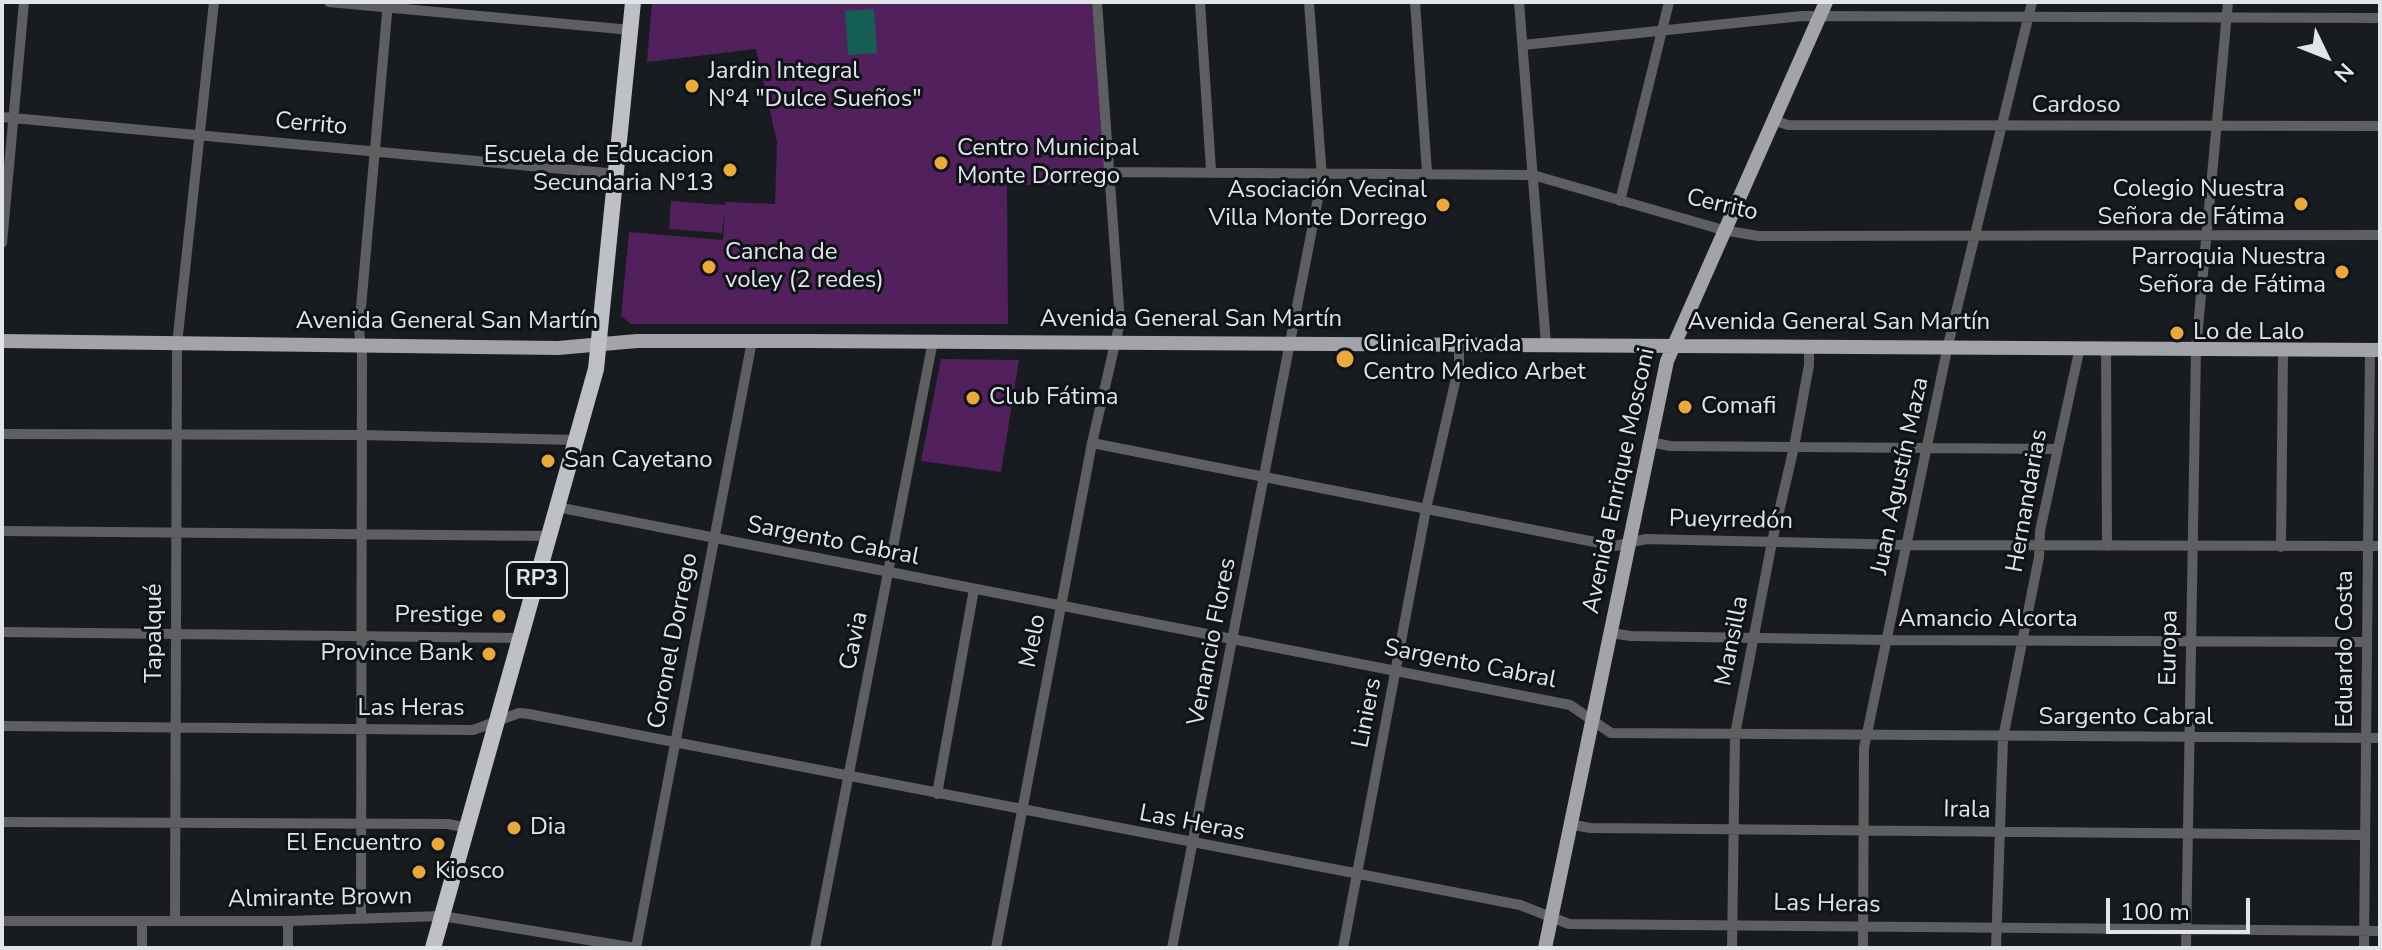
<!DOCTYPE html>
<meta charset="utf-8">
<style>
body{margin:0}
#map{position:relative;width:2382px;height:950px;overflow:hidden;background:#181c20;font-family:"Nunito Sans",sans-serif}
canvas{display:block}
.frame{position:absolute;inset:0;border:4px solid #e2e5e8;pointer-events:none}
.north{position:absolute;left:2286px;top:16px;width:80px;height:80px;-webkit-text-stroke:6px #0f1317;paint-order:stroke;rotate:133deg;font-size:22px;font-weight:700;line-height:32px;text-align:center;color:#e2e5e8}
.north::after{content:'';display:block;margin:auto;width:28px;height:36px;background:#e2e5e8;clip-path:polygon(50% 0,100% 100%,50% 72%,0 100%)}
.scale{position:absolute;left:2106px;top:898px;width:144px;height:36px;box-sizing:border-box;border:4px solid #e2e5e8;border-top:0;padding-left:10px;font-size:24px;line-height:28px;white-space:nowrap;color:#e2e5e8;-webkit-text-stroke:6px #0f1317;paint-order:stroke}
</style>
<div id="map">
<canvas width="2382" height="950"></canvas>
<div class="frame"></div>
<div class="north">N</div>
<div class="scale">100 m</div>
</div>
<script>
const g = document.querySelector('canvas').getContext('2d');
g.lineJoin = 'round';
function paint(path, color) {
  g.fillStyle = color;
  g.fill(path, 'evenodd');
}
function toPath(rows) {
  const path = new Path2D();
  for (const r of rows) {
    path.moveTo(r[0], r[1]);
    for (let i = 2; i < r.length; i += 2) path.lineTo(r[i], r[i + 1]);
  }
  return path;
}
function stroke(path, color, width, dash) {
  g.strokeStyle = color;
  g.lineWidth = width;
  g.lineCap = dash ? 'butt' : 'round';
  g.setLineDash(dash || []);
  g.stroke(path);
}
function drawText(font, color, halo, rows, align = 'center') {
  g.font = font + ' "Nunito Sans",sans-serif';
  g.lineWidth = 6;
  g.setLineDash([]);
  g.textBaseline = 'middle';
  g.strokeStyle = halo;
  g.fillStyle = color;
  for (const [text, x, y, turn = 0] of rows) {
    g.save();
    g.translate(x, y);
    g.rotate((+turn || 0) * Math.PI / 180);
    g.textAlign = isNaN(turn) ? turn : align;
    if (halo) g.strokeText(text, 0, 0);
    g.fillText(text, 0, 0);
    g.restore();
  }
}
paint(toPath([
 [652,2,1092,2,1108,184,1007,185,1008,324,631,324,621,316,629,232,723,240,725,211,722,233,669,229,671,201,725,205,725,202,775,204,777,142,756,49,647,62],
 [941,359,1019,360,1001,472,921,461]
]), '#52205c');
paint(toPath([
 [874,9,877,53,848,55,845,11]
]), '#155e53');
stroke(toPath([
 [329,2,631,30],
 [1200,2,1211,170],
 [1415,2,1427,172],
 [1519,2,1546,344],
 [1523,45,1802,16,2380,18],
 [2,117,617,174],
 [1773,120,1788,125,2380,126],
 [1108,172,1533,175,1723,230,1758,236,2380,235],
 [1620,201,1669,2],
 [2,243,24,2],
 [2106,348,2107,546],
 [2,434,362,435,576,440],
 [1650,442,1670,446,2057,449],
 [1092,443,1615,546,1646,539,1908,545,2380,546],
 [557,507,1570,705,1611,733,2380,738],
 [2,531,550,536],
 [2281,547,2283,349],
 [2,632,520,638],
 [1610,633,1631,636,1888,640,2365,642],
 [2,726,473,730,519,713,529,714,1520,905,1569,924,2380,931],
 [937,794,974,589],
 [2,822,448,824,468,828],
 [1569,824,1590,828,2364,835],
 [361,918,362,355,359,330,388,2],
 [2,921,288,921,442,916,636,948],
 [175,921,177,344,214,2],
 [142,922,142,948],
 [288,948,288,921],
 [636,948,752,341],
 [815,948,933,341],
 [996,948,1092,443,1120,322,1097,2],
 [1172,948,1322,178,1309,2],
 [1343,948,1426,509,1459,365,1459,345],
 [1732,948,1735,734,1772,542,1794,447,1809,365,1809,345],
 [1863,948,1864,748,1948,345,2032,2],
 [1996,948,2003,738,2039,557,2040,531,2080,347],
 [2186,948,2196,349,2228,2],
 [2364,948,2370,350]
]), '#5f5f61', 10);
stroke(toPath([
 [2,341,558,348,637,341,806,341,2380,350],
 [1545,948,1667,361,1826,2]
]), '#a3a3a9', 14);
stroke(toPath([
 [433,948,596,369,633,2]
]), '#bfbfc6', 16);
for (const [x, y, r, color] of [
 [692,86,8,"#eba93a"],
 [941,163,8,"#eba93a"],
 [730,170,8,"#eba93a"],
 [2301,204,8,"#eba93a"],
 [1443,205,8,"#eba93a"],
 [709,267,8,"#eba93a"],
 [2342,272,8,"#eba93a"],
 [2177,333,8,"#eba93a"],
 [1345,359,10,"#eba93a"],
 [973,398,8,"#eba93a"],
 [1685,407,8,"#eba93a"],
 [548,461,8,"#eba93a"],
 [499,616,8,"#eba93a"],
 [489,654,8,"#eba93a"],
 [514,828,8,"#eba93a"],
 [438,844,8,"#eba93a"],
 [419,872,8,"#eba93a"]
]) {
  const dot = new Path2D();
  dot.arc(x, y, r, 0, 2 * Math.PI);
  g.fillStyle = color;
  g.fill(dot);
  stroke(dot, '#0f1317', 3);
}
for (const [x, y, w] of [
 [537,580,60]
]) {
  const box = new Path2D();
  box.roundRect(x - w / 2, y - 18, w, 36, 6);
  g.fillStyle = '#0f1317';
  g.fill(box);
  stroke(box, '#e2e5e8', 2);
}
drawText('bold 22px', '#e2e5e8', null, [
 ["RP3",537,580]
]);
drawText('24px', '#e2e5e8', '#0f1317', [
 ["Jardin Integral",708,72],
 ["N°4 \"Dulce Sueños\"",708,100],
 ["Centro Municipal",957,149],
 ["Monte Dorrego",957,177],
 ["Escuela de Educacion",714,156,"right"],
 ["Secundaria N°13",714,184,"right"],
 ["Colegio Nuestra",2285,190,"right"],
 ["Señora de Fátima",2285,218,"right"],
 ["Asociación Vecinal",1427,191,"right"],
 ["Villa Monte Dorrego",1427,219,"right"],
 ["Cancha de",725,253],
 ["voley (2 redes)",725,281],
 ["Parroquia Nuestra",2326,258,"right"],
 ["Señora de Fátima",2326,286,"right"],
 ["Lo de Lalo",2193,333],
 ["Clinica Privada",1363,345],
 ["Centro Medico Arbet",1363,373],
 ["Club Fátima",989,398],
 ["Comafi",1701,407],
 ["San Cayetano",564,461],
 ["Prestige",483,616,"right"],
 ["Province Bank",473,654,"right"],
 ["Dia",530,828],
 ["El Encuentro",422,844,"right"],
 ["Kiosco",435,872]
], 'left');
drawText('24px', '#e2e5e8', '#0f1317', [
 ["Cardoso",2076,106],
 ["Cerrito",311,125,5],
 ["Cerrito",1722,206,13],
 ["Avenida General San Martín",1191,320],
 ["Avenida General San Martín",447,322],
 ["Avenida General San Martín",1839,323],
 ["Juan Agustín Maza",1901,476,-78],
 ["Avenida Enrique Mosconi",1620,481,-78],
 ["Hernandarias",2028,501,-80],
 ["Pueyrredón",1731,521,1],
 ["Sargento Cabral",833,542,11],
 ["Amancio Alcorta",1988,620],
 ["Tapalqué",155,633,-90],
 ["Coronel Dorrego",674,641,-79],
 ["Cavia",855,641,-78],
 ["Melo",1034,641,-79],
 ["Mansilla",1733,641,-79],
 ["Venancio Flores",1213,642,-79],
 ["Europa",2170,648,-89],
 ["Eduardo Costa",2346,649,-90],
 ["Sargento Cabral",1470,665,11],
 ["Las Heras",411,709],
 ["Liniers",1368,713,-79],
 ["Sargento Cabral",2126,718],
 ["Irala",1967,811,1],
 ["Las Heras",1192,824,11],
 ["Almirante Brown",320,899,-1],
 ["Las Heras",1827,905,1]
]);
</script>
